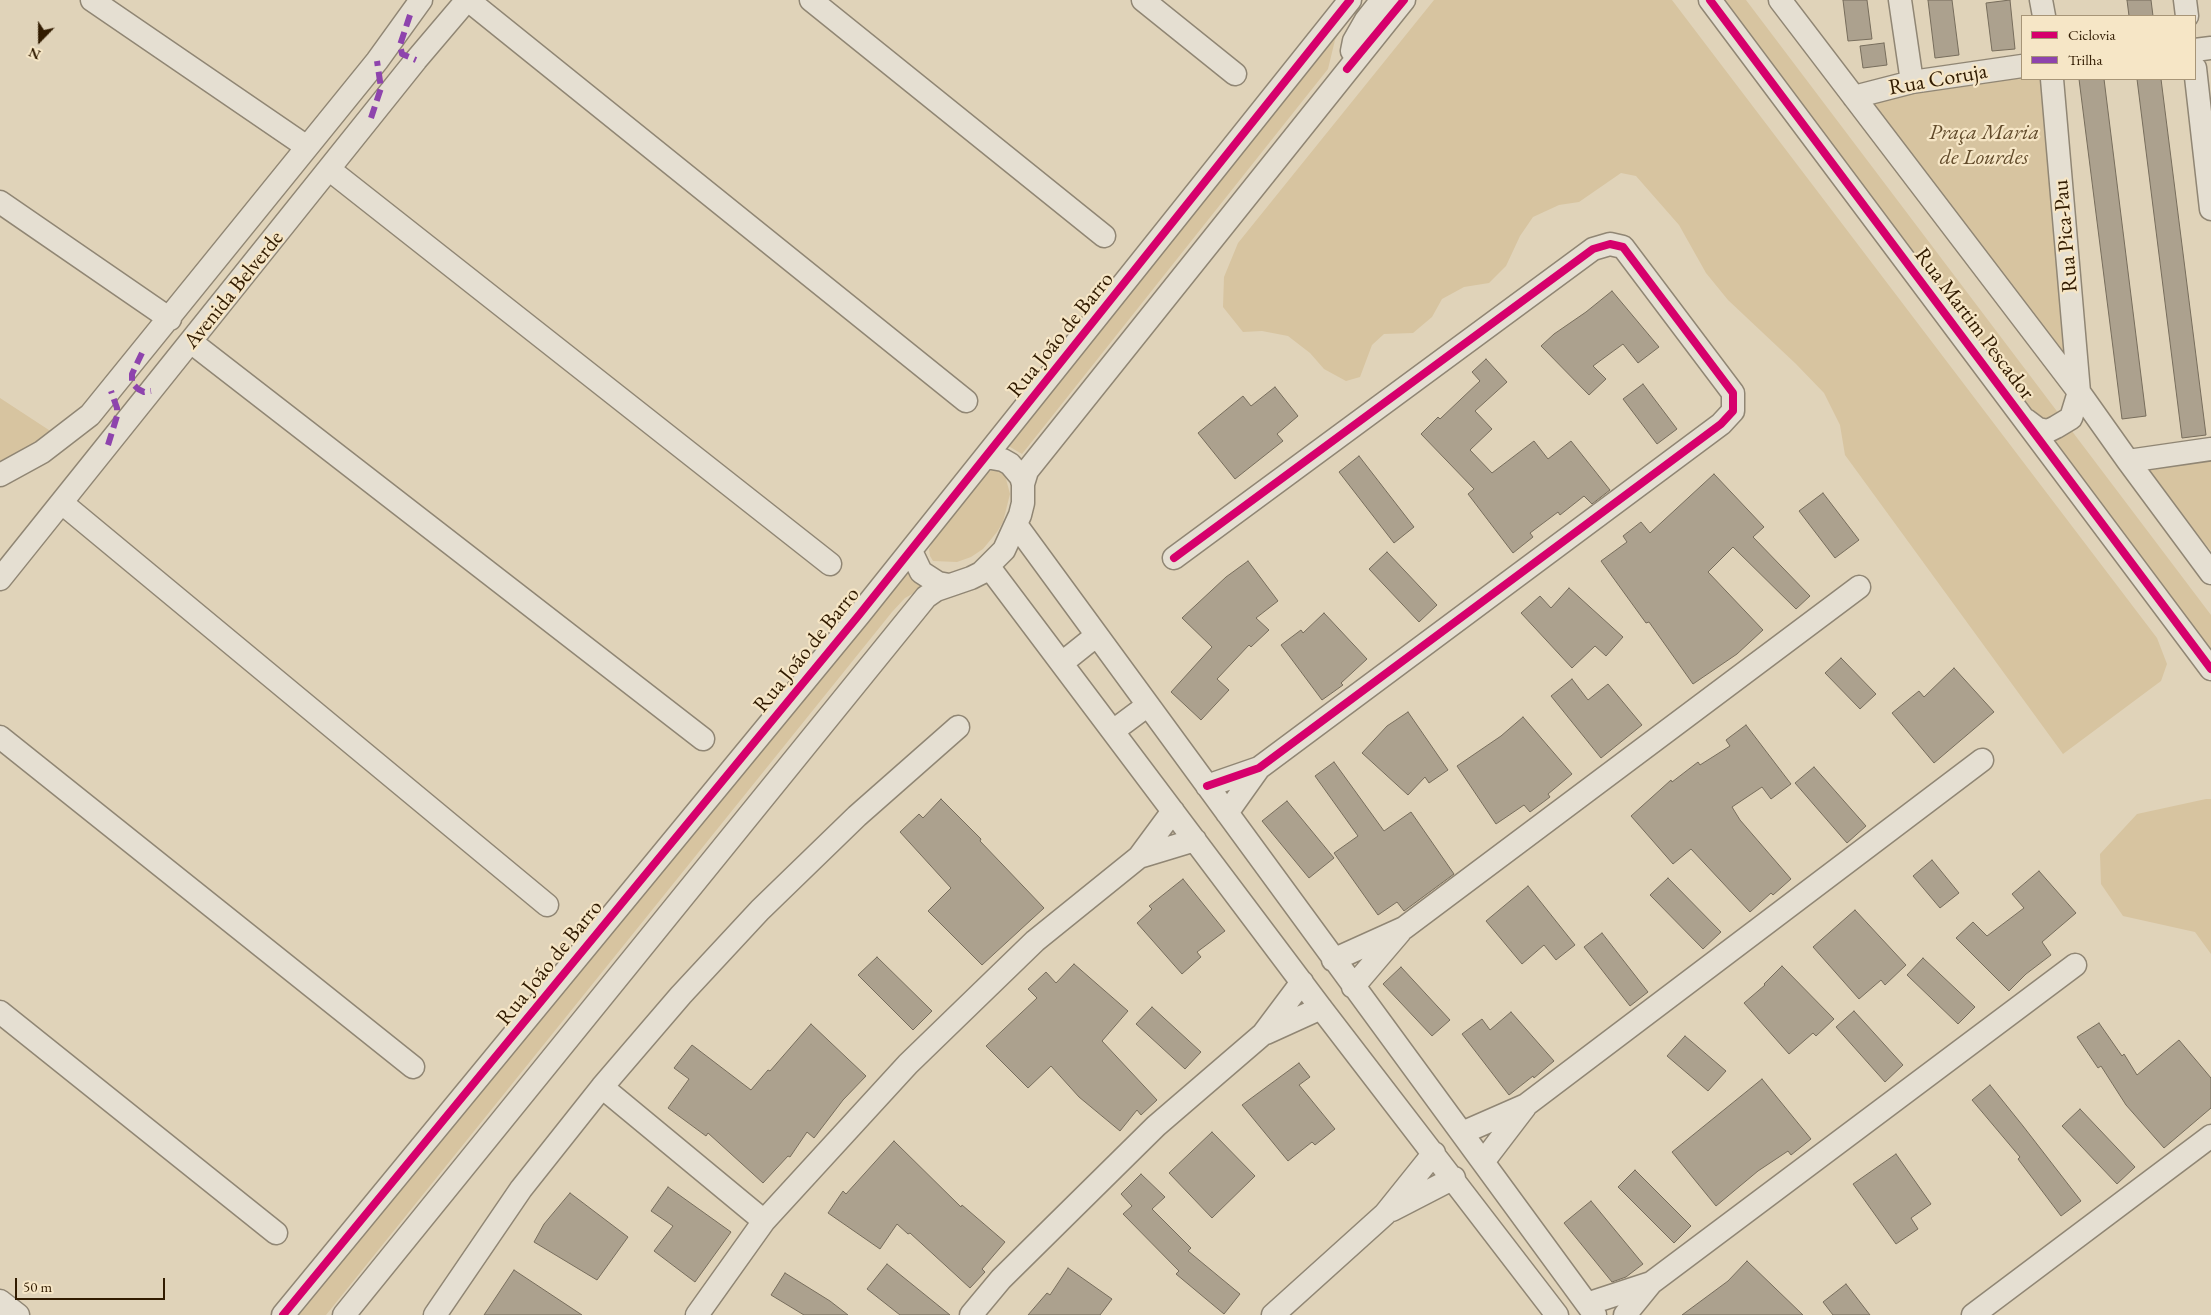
<!DOCTYPE html>
<meta charset="utf-8">
<style>
body{margin:0}
#map{position:relative;width:2211px;height:1315px;overflow:hidden;background:#e0d3b9;font-family:"EB Garamond",serif}
canvas{display:block}
.legend{position:absolute;left:2021px;top:15px;width:175px;height:65px;box-sizing:border-box;background:#f6e6c6;border:1px solid #a79577;margin:0;padding:6px 9px;list-style:none;font-size:15px;color:#311b00}
.legend li{display:flex;align-items:center;gap:10px;height:25px}
.legend b{width:25px;border:1px solid #a79577}
.north{position:absolute;left:15px;top:15px;width:50px;height:50px;-webkit-text-stroke:4px #f6e6c6;paint-order:stroke;rotate:202deg;font-size:14px;font-weight:700;line-height:20px;text-align:center;color:#311b00}
.north::after{content:'';display:block;margin:auto;width:18px;height:22px;background:#311b00;clip-path:polygon(50% 0,100% 100%,50% 72%,0 100%)}
.scale{position:absolute;left:15px;top:1278px;width:150px;height:22px;box-sizing:border-box;border:2px solid #311b00;border-top:0;padding-left:6px;font-size:15px;line-height:18px;white-space:nowrap;color:#311b00;-webkit-text-stroke:4px #f6e6c6;paint-order:stroke}
</style>
<div id="map">
<canvas width="2211" height="1315"></canvas>
<ul class="legend">
<li><b style="height:6px;background:#d6006c"></b>Ciclovia</li>
<li><b style="height:6px;background:#8e44ad"></b>Trilha</li>
</ul>
<div class="north">N</div>
<div class="scale">50 m</div>
</div>
<script>
const g = document.querySelector('canvas').getContext('2d');
g.lineJoin = 'round';
function paint(path, color) {
  g.fillStyle = color;
  g.fill(path, 'evenodd');
}
function toPath(rows) {
  const path = new Path2D();
  for (const r of rows) {
    path.moveTo(r[0], r[1]);
    for (let i = 2; i < r.length; i += 2) path.lineTo(r[i], r[i + 1]);
  }
  return path;
}
function stroke(path, color, width, dash) {
  g.strokeStyle = color;
  g.lineWidth = width;
  g.lineCap = dash ? 'butt' : 'round';
  g.setLineDash(dash || []);
  g.stroke(path);
}
function drawText(font, color, halo, rows, align = 'center') {
  g.font = font + ' "EB Garamond",serif';
  g.lineWidth = 4.5;
  g.setLineDash([]);
  g.textBaseline = 'middle';
  g.strokeStyle = halo;
  g.fillStyle = color;
  for (const [text, x, y, turn = 0] of rows) {
    g.save();
    g.translate(x, y);
    g.rotate((+turn || 0) * Math.PI / 180);
    g.textAlign = isNaN(turn) ? turn : align;
    if (halo) g.strokeText(text, 0, 0);
    g.fillText(text, 0, 0);
    g.restore();
  }
}
paint(toPath([
 [1357,0,1363,0,1346,21,1335,40,1328,69,1320,79,1022,454,1005,444],
 [1434,0,1672,0,2157,638,2167,664,2161,681,2063,754,1845,455,1840,425,1824,393,1796,364,1728,300,1706,273,1679,225,1636,176,1621,173,1579,202,1559,205,1533,217,1520,236,1506,266,1489,283,1464,287,1442,299,1432,317,1413,333,1384,334,1372,345,1360,377,1346,381,1324,369,1310,353,1288,336,1262,331,1243,332,1223,307,1224,277,1238,243],
 [1722,0,1746,0,2211,615,2211,658],
 [2022,68,2022,79,2050,79,2077,387,1856,99],
 [0,398,55,434,0,461],
 [2211,459,2211,551,2143,469],
 [995,468,1005,475,1010,494,1003,522,997,532,983,549,971,557,957,562,933,561,930,556,929,549,933,541,985,475],
 [905,570,925,587,905,598,892,612,326,1315,295,1315],
 [2206,799,2211,799,2211,954,2195,932,2123,916,2101,884,2100,854,2137,814]
]), '#d7c4a0');
const building = toPath([
 [1843,0,1867,0,1872,39,1848,41,1843,0],
 [1928,0,1952,0,1959,55,1935,58,1928,0],
 [2010,0,2015,49,1992,51,1986,3,2010,0],
 [2127,0,2151,0,2153,16,2129,16,2127,0],
 [1884,43,1887,65,1863,68,1860,46,1884,43],
 [2079,79,2104,79,2146,416,2122,419,2079,79],
 [2137,79,2161,79,2206,435,2182,438,2137,79],
 [1612,291,1659,347,1638,363,1623,344,1593,366,1606,379,1589,395,1541,346,1554,334,1586,312,1612,291],
 [1486,359,1507,382,1475,411,1492,429,1470,450,1492,473,1534,441,1548,459,1571,441,1610,490,1592,504,1584,496,1560,515,1558,512,1530,533,1533,537,1513,553,1468,494,1474,489,1421,434,1438,417,1440,419,1480,381,1472,372,1486,359],
 [1643,384,1677,429,1657,444,1623,399,1643,384],
 [1275,387,1298,416,1277,434,1283,441,1235,479,1198,433,1243,396,1251,406,1275,387],
 [1359,456,1414,527,1394,543,1339,472,1359,456],
 [1714,474,1764,527,1753,537,1810,596,1796,609,1733,547,1708,572,1763,630,1737,654,1693,684,1649,622,1646,623,1601,561,1627,542,1623,536,1641,522,1650,533,1714,474],
 [1823,493,1859,540,1835,558,1799,511,1823,493],
 [1387,552,1437,605,1419,622,1369,569,1387,552],
 [1248,561,1278,601,1256,618,1269,630,1251,647,1249,645,1217,679,1229,690,1201,720,1171,692,1212,647,1182,618,1226,577,1248,561],
 [1569,588,1623,637,1606,656,1595,646,1572,668,1521,613,1540,596,1551,608,1569,588],
 [1324,613,1367,659,1341,683,1343,685,1322,700,1281,645,1301,630,1303,633,1324,613],
 [1841,658,1876,694,1860,709,1825,673,1841,658],
 [1954,668,1994,712,1934,763,1892,713,1919,691,1924,697,1954,668],
 [1572,679,1588,700,1608,684,1642,725,1601,758,1551,696,1572,679],
 [1408,712,1448,770,1429,783,1425,777,1408,795,1362,753,1387,726,1408,712],
 [1523,717,1572,774,1548,794,1550,797,1530,812,1524,805,1496,824,1457,766,1501,736,1523,717],
 [1746,725,1791,784,1771,799,1762,787,1732,807,1740,820,1791,879,1773,895,1771,893,1750,912,1691,849,1673,864,1631,816,1671,780,1672,782,1698,762,1700,765,1730,746,1726,740,1746,725],
 [1334,762,1384,831,1411,812,1454,874,1404,911,1397,902,1378,915,1334,853,1358,836,1315,776,1334,762],
 [1814,767,1866,826,1847,843,1795,783,1814,767],
 [941,799,981,839,980,841,1044,908,982,965,928,911,951,888,900,832,919,814,923,818,941,799],
 [1287,801,1334,858,1309,878,1262,821,1287,801],
 [1932,860,1959,893,1940,908,1913,876,1932,860],
 [2039,871,2076,913,2042,942,2051,955,2026,974,2009,991,1956,938,1973,922,1987,936,2024,908,2012,894,2039,871],
 [1668,878,1721,932,1703,949,1650,895,1668,878],
 [1183,879,1225,931,1197,952,1201,957,1182,974,1137,923,1152,909,1149,906,1183,879],
 [1528,886,1575,945,1556,960,1544,945,1522,964,1486,921,1528,886],
 [1855,910,1906,965,1885,985,1881,980,1859,999,1813,947,1855,910],
 [1602,933,1648,992,1630,1006,1584,947,1602,933],
 [877,957,932,1011,913,1030,858,975,877,957],
 [1923,958,1975,1007,1958,1024,1907,975,1923,958],
 [1074,964,1128,1011,1102,1041,1157,1100,1141,1115,1137,1110,1120,1131,1079,1097,1051,1066,1028,1088,986,1046,1037,998,1028,989,1046,972,1056,983,1074,964],
 [1782,966,1834,1019,1816,1036,1813,1033,1789,1054,1744,1003,1765,985,1764,984,1782,966],
 [1401,967,1450,1020,1432,1036,1383,984,1401,967],
 [1152,1007,1201,1052,1185,1069,1136,1024,1152,1007],
 [1854,1011,1903,1065,1885,1082,1836,1027,1854,1011],
 [1511,1012,1554,1061,1534,1078,1533,1076,1509,1095,1462,1034,1482,1019,1490,1030,1511,1012],
 [2099,1023,2122,1056,2124,1054,2137,1075,2179,1040,2211,1078,2211,1108,2164,1148,2126,1105,2101,1066,2098,1068,2077,1037,2099,1023],
 [811,1024,866,1076,843,1100,814,1138,807,1132,790,1157,788,1156,763,1183,708,1133,706,1136,668,1108,689,1079,674,1068,692,1045,751,1090,768,1070,770,1071,811,1024],
 [1685,1036,1726,1071,1708,1091,1667,1056,1685,1036],
 [1299,1063,1310,1077,1299,1085,1335,1129,1315,1145,1312,1142,1288,1161,1242,1105,1299,1063],
 [1762,1079,1811,1139,1791,1155,1788,1151,1758,1171,1716,1206,1672,1152,1762,1079],
 [1990,1085,2023,1126,2081,1201,2061,1216,2018,1159,2020,1157,1972,1100,1990,1085],
 [2080,1109,2135,1167,2117,1184,2062,1126,2080,1109],
 [1212,1132,1255,1176,1212,1218,1169,1173,1212,1132],
 [894,1141,961,1207,962,1205,1005,1242,982,1269,985,1272,970,1288,910,1233,908,1234,897,1224,880,1249,828,1213,843,1191,846,1194,894,1141],
 [1896,1154,1931,1204,1911,1218,1918,1229,1896,1244,1853,1184,1896,1154],
 [1635,1170,1691,1226,1674,1243,1618,1187,1635,1170],
 [1141,1174,1165,1197,1152,1209,1191,1248,1188,1251,1240,1294,1224,1314,1176,1274,1179,1271,1123,1214,1132,1206,1121,1194,1141,1174],
 [668,1187,731,1232,695,1282,654,1251,673,1226,651,1211,668,1187],
 [570,1193,628,1237,597,1280,534,1242,544,1224,570,1193],
 [1591,1201,1643,1264,1626,1277,1612,1282,1564,1223,1591,1201],
 [1747,1261,1803,1315,1682,1315,1728,1281,1747,1261],
 [887,1264,950,1315,900,1315,867,1289,887,1264],
 [1068,1268,1112,1299,1100,1315,1028,1315,1047,1293,1050,1295,1068,1268],
 [514,1270,582,1315,484,1315,514,1270],
 [785,1273,830,1301,848,1315,804,1315,771,1295,785,1273],
 [1846,1284,1870,1315,1833,1315,1823,1302,1846,1284]
]);
paint(building, '#aca18e');
stroke(building, '#776d5c', 1);
const minor = toPath([
 [92,0,307,147],
 [468,0,966,401],
 [811,0,1104,236],
 [1143,0,1235,74],
 [1710,0,2211,669],
 [1780,0,2079,392,2128,461,2211,573],
 [1900,0,1912,82],
 [2041,0,2044,16],
 [2185,0,2187,16],
 [2195,50,2211,48],
 [1352,51,1354,41,1366,20,1382,0],
 [2195,68,2211,209],
 [1854,97,1912,82,2022,66],
 [330,170,830,564],
 [0,202,170,319],
 [191,342,703,739],
 [2026,420,2038,429,2048,431,2056,427,2071,418,2079,392,2052,79],
 [986,457,1003,460,1010,464,1021,477,1023,484],
 [2128,461,2211,449],
 [0,475,42,452,90,415,377,61,421,0],
 [62,503,547,905],
 [1017,526,1595,1315],
 [911,551,921,572,938,583,949,585],
 [1174,558,1593,249,1610,244,1623,247,1733,393,1733,411,1721,424,1259,768,1207,786],
 [989,567,1321,1008,1557,1315],
 [0,579,416,60,467,0],
 [1062,663,1097,635],
 [1113,731,1148,705],
 [0,737,413,1067],
 [1227,813,1259,768],
 [1139,857,1195,840],
 [1333,960,1404,928,1859,587],
 [1353,987,1400,932],
 [0,1012,276,1233],
 [1266,1033,1321,1008],
 [602,1087,764,1221],
 [1462,1133,1526,1105,1982,760],
 [1483,1162,1525,1107],
 [1392,1210,1454,1178],
 [0,1301,18,1315],
 [1587,1304,1651,1283],
 [283,1315,859,615,1350,0],
 [344,1315,926,597,936,590,971,578,981,573,1004,550,1020,515,1023,503,1023,484,1027,471,1404,0],
 [435,1315,521,1189,602,1087,681,995,760,910,857,816,958,727],
 [697,1315,764,1221,908,1064,1035,941,1139,857,1173,811],
 [971,1315,1001,1279,1156,1126,1263,1034,1302,982],
 [1273,1315,1385,1214,1434,1153],
 [1625,1315,1651,1283,2075,965],
 [1973,1315,2211,1136]
]);
stroke(minor, '#908674', 25);
stroke(minor, '#e5dfd2', 22);
stroke(toPath([
 [410,15,400,45,402,54,416,60],
 [371,118,381,88,377,61],
 [142,353,132,374,132,383,138,389,144,392,151,391],
 [108,445,117,416,117,408,111,391]
]), '#8e44ad', 6, [12, 6]);
stroke(toPath([
 [1710,0,2211,669],
 [1347,69,1404,0],
 [1174,558,1593,249,1610,244,1623,247,1733,393,1733,411,1721,424,1259,768,1207,786],
 [283,1315,859,615,1350,0]
]), '#d6006c', 8);
drawText('22px', '#311b00', '#f6e6c6', [
 ["Rua Coruja",1938,80,-10],
 ["Rua Pica-Pau",2066,236,-95],
 ["Avenida Belverde",234,290,-51],
 ["Rua Martim Pescador",1974,324,53],
 ["Rua João de Barro",1061,335,-51],
 ["Rua João de Barro",807,650,-51],
 ["Rua João de Barro",550,963,-51]
]);
drawText('italic 22px', '#614a2a', '#f6e6c6', [
 ["Praça Maria",1984,133],
 ["de Lourdes",1984,158]
]);
</script>
